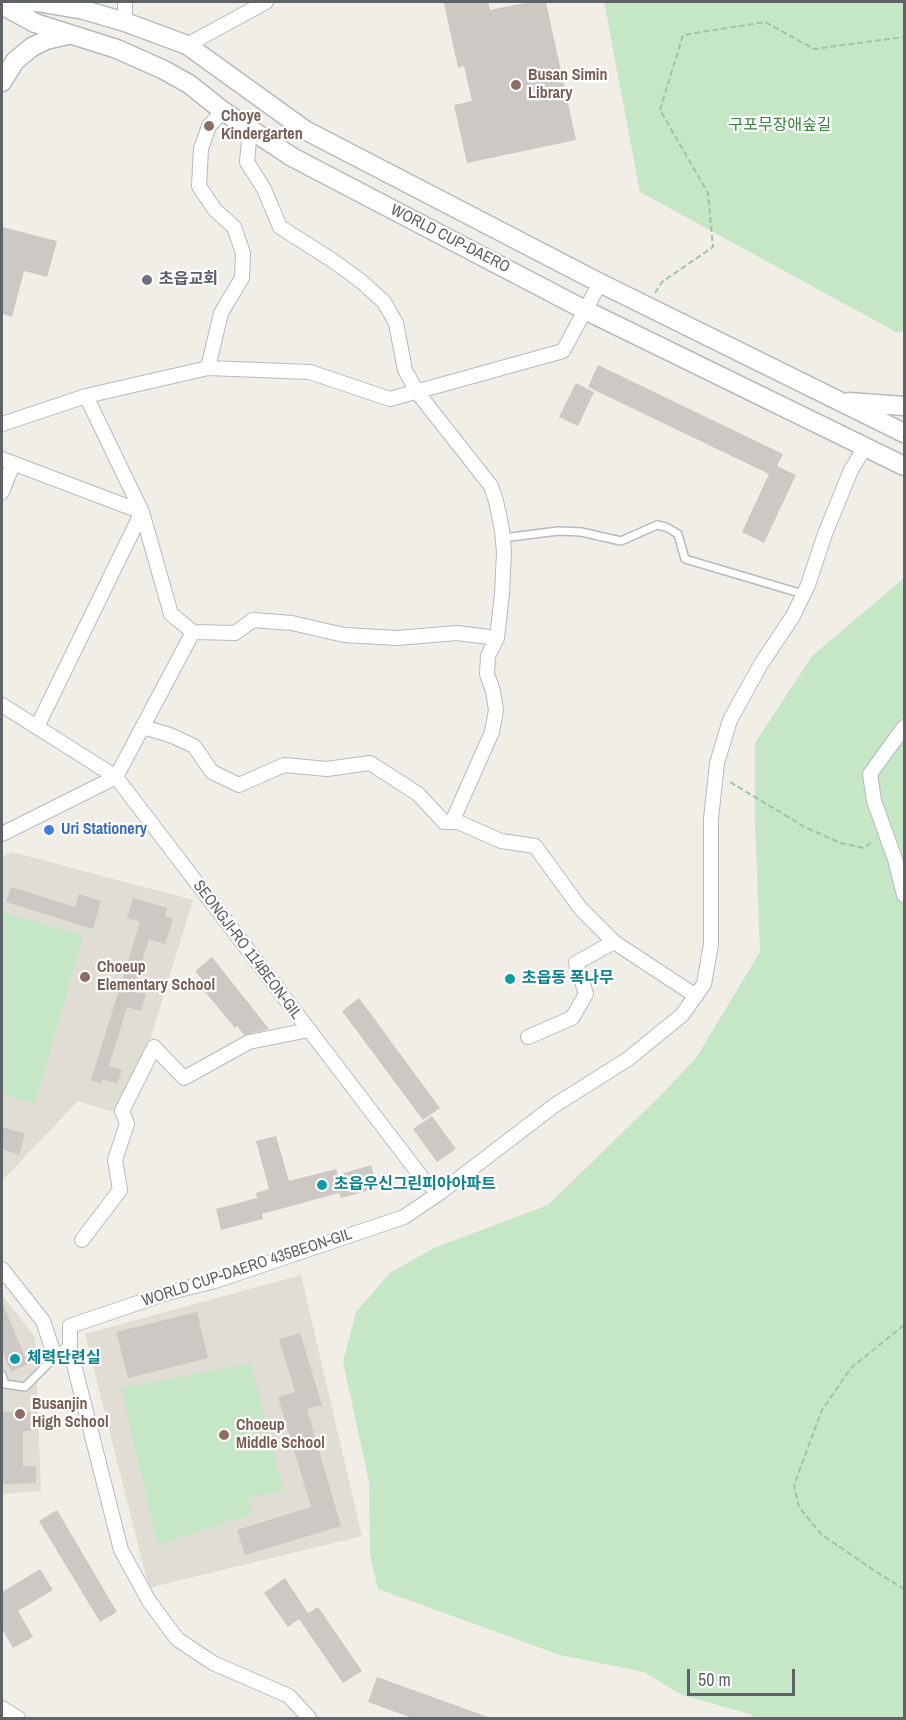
<!DOCTYPE html>
<meta charset="utf-8">
<style>
body{margin:0}
#map{position:relative;width:906px;height:1720px;overflow:hidden;background:#f1eee7;font-family:"Archivo Narrow",sans-serif}
canvas{display:block}
.frame{position:absolute;inset:0;border:3px solid #5f6367;pointer-events:none}
.scale{position:absolute;left:687px;top:1669px;width:108px;height:27px;box-sizing:border-box;border:3px solid #5f6367;border-top:0;padding-left:8px;font-size:18px;line-height:21px;white-space:nowrap;color:#5f6367;-webkit-text-stroke:4px #fff;paint-order:stroke}
</style>
<div id="map">
<canvas width="906" height="1720"></canvas>
<div class="frame"></div>
<div class="scale">50 m</div>
</div>
<script>
const g = document.querySelector('canvas').getContext('2d');
g.lineJoin = 'round';
function paint(path, color) {
  g.fillStyle = color;
  g.fill(path, 'evenodd');
}
function toPath(rows) {
  const path = new Path2D();
  for (const r of rows) {
    path.moveTo(r[0], r[1]);
    for (let i = 2; i < r.length; i += 2) path.lineTo(r[i], r[i + 1]);
  }
  return path;
}
function stroke(path, color, width, dash) {
  g.strokeStyle = color;
  g.lineWidth = width;
  g.lineCap = dash ? 'butt' : 'round';
  g.setLineDash(dash || []);
  g.stroke(path);
}
function drawText(font, color, halo, rows, align = 'center') {
  g.font = font + ' "Archivo Narrow","Noto Sans KR",sans-serif';
  g.lineWidth = 4.5;
  g.setLineDash([]);
  g.textBaseline = 'middle';
  g.strokeStyle = halo;
  g.fillStyle = color;
  for (const [text, x, y, turn = 0] of rows) {
    g.save();
    g.translate(x, y);
    g.rotate((+turn || 0) * Math.PI / 180);
    g.textAlign = isNaN(turn) ? turn : align;
    if (halo) g.strokeText(text, 0, 0);
    g.fillText(text, 0, 0);
    g.restore();
  }
}
paint(toPath([
 [12,852,193,900,146,1053,113,1112,78,1101,2,1181,2,857],
 [301,1275,362,1536,149,1588,85,1334],
 [2,1295,35,1337,41,1491,2,1494]
]), '#e0ddd5');
paint(toPath([
 [604,2,904,2,904,331,896,332,640,192],
 [904,578,904,1718,755,1718,750,1714,682,1695,644,1672,560,1655,378,1589,370,1555,369,1482,343,1362,356,1312,390,1273,434,1248,548,1205,662,1094,696,1058,760,952,755,820,755,743,812,656],
 [2,912,83,936,35,1104,2,1094],
 [251,1364,283,1491,248,1497,252,1514,158,1545,121,1388]
]), '#c5e7c5');
paint(toPath([
 [453,2,488,2,490,10,529,2,546,2,576,140,467,163,454,105,472,101,464,66,458,68,444,3],
 [2,227,57,241,47,277,24,271,12,317,2,314],
 [598,365,783,454,777,466,796,475,764,543,742,532,769,474,588,387],
 [576,383,594,392,578,426,559,417],
 [11,887,75,907,79,894,101,901,93,929,6,902],
 [133,898,167,908,165,916,173,919,165,944,149,939,133,990,146,994,141,1011,127,1007,109,1066,122,1070,117,1084,103,1079,101,1084,91,1080,140,922,127,918],
 [212,957,269,1029,244,1035,237,1026,235,1028,201,987,204,982,195,971],
 [359,998,440,1108,423,1120,342,1011],
 [432,1116,456,1149,437,1162,413,1129],
 [2,1127,25,1134,19,1155,2,1149],
 [276,1136,289,1181,336,1169,338,1175,371,1165,378,1188,341,1198,339,1193,262,1214,263,1219,221,1230,216,1209,257,1198,256,1193,269,1189,256,1141],
 [2,1302,28,1364,11,1372,2,1351],
 [197,1312,208,1358,128,1378,116,1332],
 [300,1333,322,1405,307,1409,341,1526,245,1555,237,1530,311,1507,278,1397,295,1392,279,1339],
 [2,1412,31,1412,31,1431,23,1431,23,1466,36,1466,36,1483,2,1484,2,1466,3,1466],
 [57,1510,117,1612,100,1622,39,1521],
 [40,1569,53,1590,18,1611,33,1637,13,1648,2,1629,2,1592],
 [285,1578,308,1613,318,1607,362,1671,343,1683,299,1619,288,1627,264,1593],
 [377,1677,488,1717,488,1719,415,1719,368,1702]
]), '#ccc9c4');
const service = toPath([
 [503,538,558,531,581,532,621,541,657,525,666,527,678,534,685,559,803,594],
 [2,1375,5,1384,25,1387,55,1357]
]);
const minor = toPath([
 [125,2,125,22],
 [187,45,266,2],
 [250,130,247,162,264,189,280,227,332,260,362,282,384,302,396,323,405,370,417,392,491,486,496,501,502,530,504,552,502,594,497,638,488,656,487,674,493,691,496,710,492,732,452,822],
 [208,368,221,313,242,278,243,253,234,227,215,210,199,186,201,149,209,126,223,111],
 [86,396,142,512,171,614,193,632,235,633,253,620,292,623,344,635,397,638,457,633,497,638],
 [2,424,86,396,208,368,310,372,390,399,563,351,600,283],
 [2,459,142,512],
 [2,492,13,464],
 [2,705,116,777,426,1183,441,1192],
 [37,727,142,512],
 [143,727,170,735,194,746,212,772,239,785,284,765,327,769,370,763,418,794,444,822,458,822,501,841,535,846,581,909,614,942,696,996],
 [904,727,870,774,874,801,895,859,904,895],
 [2,834,116,777,193,632],
 [528,1037,572,1018,586,994,576,963,614,942],
 [82,1240,120,1190,115,1160,127,1124,122,1111,154,1047,184,1078,249,1042,309,1030],
 [2,1269,43,1321,55,1357,70,1349],
 [2,1708,18,1718],
 [309,1718,289,1696,213,1663,177,1639,149,1601,121,1550,70,1349,70,1326,167,1293,215,1281,404,1217,441,1192,555,1105,628,1059,682,1015,704,984,711,944,711,819,717,763,730,720,761,664,793,616,808,585,825,534,851,470,865,447]
]);
const secondary = toPath([
 [2,4,37,2,84,10,125,22,187,45,305,130,600,283,904,433],
 [2,5,35,23,117,49,164,70,189,84,223,111,292,157,585,310,904,466],
 [2,82,15,61,32,47,46,40,68,35],
 [849,402,904,406]
]);
stroke(service, '#b7babd', 10);
stroke(minor, '#b7babd', 16);
stroke(secondary, '#b6babe', 21);
stroke(toPath([
 [655,293,662,282,713,247,708,193,660,110,683,35,765,22,814,49,904,37],
 [730,782,803,826,840,843,864,848,873,841],
 [904,1325,851,1368,822,1410,794,1485,799,1507,821,1534,875,1571,904,1589]
]), '#9cc6a8', 2, [6, 3]);
stroke(service, '#fff', 7);
stroke(minor, '#fff', 14);
stroke(secondary, '#fff', 18);
for (const [x, y, r, color] of [
 [516,85,6,"#8d6e63"],
 [209,126,6,"#8d6e63"],
 [147,280,6,"#6b7280"],
 [49,830,6,"#3f7fe0"],
 [85,977,6,"#8d6e63"],
 [510,979,6,"#0f9aa8"],
 [322,1185,6,"#0f9aa8"],
 [15,1359,6,"#0f9aa8"],
 [20,1414,6,"#8d6e63"],
 [224,1435,6,"#8d6e63"]
]) {
  const dot = new Path2D();
  dot.arc(x, y, r, 0, 2 * Math.PI);
  g.fillStyle = color;
  g.fill(dot);
  stroke(dot, '#fff', 2);
}
drawText('bold 16px', '#785e54', '#fff', [
 ["Busan Simin",528,76],
 ["Library",528,94],
 ["Choye",221,117],
 ["Kindergarten",221,135],
 ["Choeup",97,968],
 ["Elementary School",97,986],
 ["Busanjin",32,1405],
 ["High School",32,1423],
 ["Choeup",236,1426],
 ["Middle School",236,1444]
], 'left');
drawText('16px', '#378639', '#fff', [
 ["구포무장애숲길",780,126]
]);
drawText('16px', '#5f6367', '#fff', [
 ["WORLD CUP-DAERO",450,239,27],
 ["SEONGJI-RO 114BEON-GIL",247,950,53],
 ["WORLD CUP-DAERO 435BEON-GIL",247,1268,-18]
]);
drawText('bold 16px', '#5b616d', '#fff', [
 ["초읍교회",159,280]
], 'left');
drawText('bold 16px', '#366cbe', '#fff', [
 ["Uri Stationery",61,830]
], 'left');
drawText('bold 16px', '#0d838f', '#fff', [
 ["초읍동 폭나무",522,979],
 ["초읍우신그린피아아파트",334,1185],
 ["체력단련실",27,1359]
], 'left');
</script>
